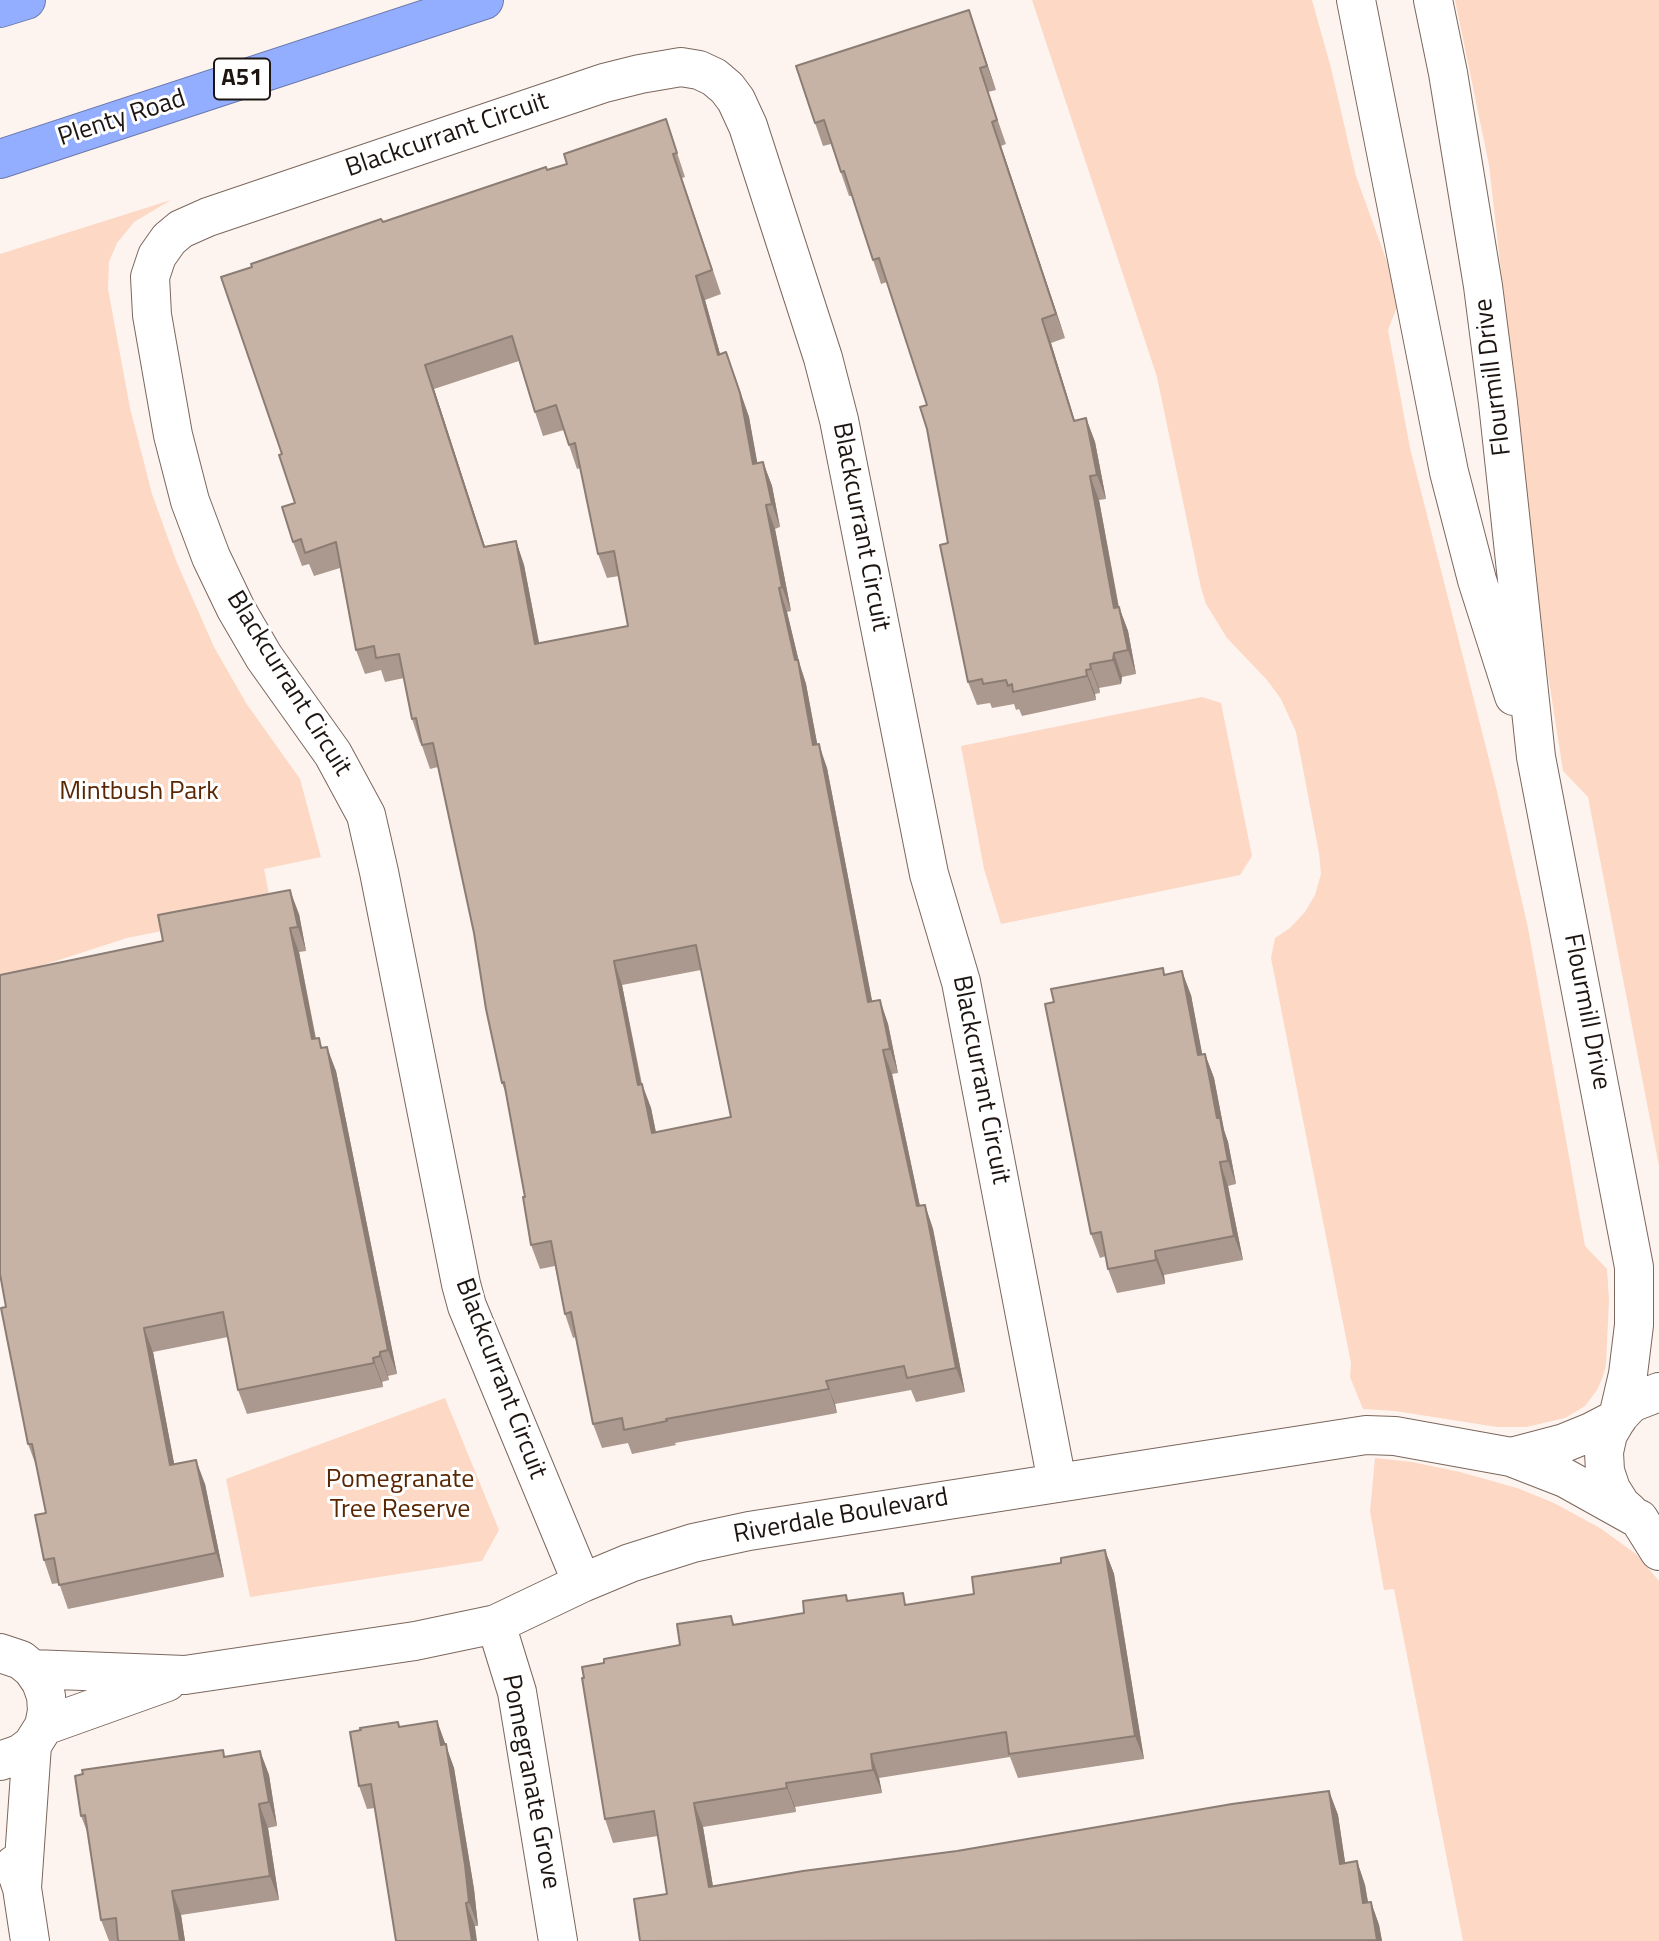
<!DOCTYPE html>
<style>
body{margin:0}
canvas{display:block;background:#fdf4ef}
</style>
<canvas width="1659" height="1941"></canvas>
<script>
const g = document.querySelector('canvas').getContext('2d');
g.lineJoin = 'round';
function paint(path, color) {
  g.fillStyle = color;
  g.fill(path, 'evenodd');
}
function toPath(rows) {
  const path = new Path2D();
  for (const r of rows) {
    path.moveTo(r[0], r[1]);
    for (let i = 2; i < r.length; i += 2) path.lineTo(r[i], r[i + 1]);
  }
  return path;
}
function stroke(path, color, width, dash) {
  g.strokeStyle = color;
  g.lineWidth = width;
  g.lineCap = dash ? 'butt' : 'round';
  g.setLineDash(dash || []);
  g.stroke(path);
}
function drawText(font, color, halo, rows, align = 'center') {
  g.font = font + ' "Titillium Web",sans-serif';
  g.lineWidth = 6;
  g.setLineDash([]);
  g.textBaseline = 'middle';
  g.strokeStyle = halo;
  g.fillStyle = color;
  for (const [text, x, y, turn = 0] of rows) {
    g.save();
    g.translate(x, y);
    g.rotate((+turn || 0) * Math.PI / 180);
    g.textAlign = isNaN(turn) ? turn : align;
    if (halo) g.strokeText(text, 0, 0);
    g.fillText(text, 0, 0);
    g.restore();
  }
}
paint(toPath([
 [1032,0,1312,0,1331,68,1356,176,1391,273,1397,307,1388,330,1410,448,1496,787,1528,928,1585,1246,1607,1269,1609,1299,1606,1365,1602,1379,1597,1390,1585,1406,1565,1418,1526,1427,1497,1427,1395,1411,1363,1409,1350,1377,1351,1363,1271,958,1275,938,1290,928,1305,912,1315,895,1321,874,1319,853,1296,732,1281,699,1267,680,1227,638,1206,604,1201,588,1157,377],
 [1455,0,1659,0,1659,1166,1588,797,1563,771,1545,655,1489,165],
 [171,200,134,222,117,243,109,262,108,289,130,408,152,494,177,563,214,647,246,703,300,779,321,857,264,869,272,909,127,938,0,979,0,254],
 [1202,697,1221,703,1252,856,1240,875,1001,924,984,869,961,746],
 [445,1398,499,1530,482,1561,250,1597,226,1479],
 [1375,1458,1412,1462,1460,1472,1517,1488,1554,1503,1600,1528,1636,1554,1659,1581,1659,1941,1463,1941,1394,1589,1384,1590,1370,1511]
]), '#fcd8c5');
const minor = toPath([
 [1356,0,1449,472,1477,580,1514,696],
 [1433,0,1448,73,1483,286,1498,403,1536,757,1634,1267,1634,1325,1628,1374,1618,1417],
 [1511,1457,1564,1443,1591,1432,1618,1418],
 [1629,1512,1621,1505,1611,1489,1605,1471,1604,1452,1608,1434,1618,1417,1631,1403,1659,1392],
 [1639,1519,1659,1551],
 [582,1583,467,1306,461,1284,379,872,366,815,333,754,264,657,236,609,211,557,190,501,173,435,152,315,150,277,157,256,169,239,181,229,208,217,604,83,640,74,681,67,699,70,714,77,727,88,736,100,748,126,823,358,839,420,929,874,961,982,1057,1482],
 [496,1624,517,1692,558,1941],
 [0,1653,21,1660,32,1669,41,1682,46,1696,47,1711,44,1726,32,1745,20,1754,0,1761],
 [32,1669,185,1675,415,1641,496,1624,582,1583,630,1563,693,1543,749,1531,1366,1435,1395,1436,1511,1457,1565,1478,1635,1517],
 [44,1726,167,1682],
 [14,1865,22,1888,30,1941],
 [22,1888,32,1745]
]);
const highway = toPath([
 [0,8,26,0],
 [0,159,484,0]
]);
stroke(minor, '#7b675d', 40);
stroke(highway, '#6a78ac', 40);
stroke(minor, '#fff', 38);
stroke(highway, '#94aeff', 38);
paint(toPath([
 [969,10,996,90,988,92,1006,144,1001,146,1065,338,1051,343,1075,421,1086,418,1095,442,1106,499,1099,500,1119,607,1128,631,1136,674,1122,677,1121,684,1099,688,1100,693,1095,694,1096,700,1022,716,1019,709,1016,710,1014,704,992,708,990,703,977,705,968,682,927,405,887,282,881,284,852,196,849,196,831,144,823,146,815,123],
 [666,119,685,177,682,178,721,294,705,300,720,354,735,376,749,417,757,464,763,462,772,486,780,527,775,529,791,611,787,612,799,662,806,684,817,744,827,768,872,1002,880,1000,888,1024,898,1073,892,1074,920,1206,925,1205,933,1229,965,1392,916,1402,911,1390,835,1404,837,1413,675,1443,676,1445,632,1454,628,1443,602,1448,593,1424,576,1337,573,1338,565,1314,555,1266,540,1269,531,1245,525,1197,506,1094,502,1083,474,933,438,767,430,769,421,743,420,743,412,719,404,678,385,682,381,670,365,674,356,650,340,568,314,576,309,564,302,566,293,542,295,503,282,454,252,267,383,222,567,164],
 [519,361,535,412,543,436,564,430,577,469,580,468,598,554,607,578,619,576,628,626,539,644,524,565,516,541,485,547,434,389],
 [701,970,731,1117,656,1133,651,1108,642,1084,622,985],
 [299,914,306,951,299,952,316,1038,323,1048,336,1071,397,1374,388,1376,389,1380,382,1382,383,1387,247,1414,238,1390,228,1337,153,1352,174,1464,205,1484,224,1577,68,1609,59,1583,52,1584,44,1560,46,1513,37,1468,28,1444,6,1307],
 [1166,975,1191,995,1202,1055,1205,1054,1214,1078,1224,1130,1228,1142,1236,1184,1228,1186,1243,1260,1164,1275,1165,1284,1117,1293,1108,1269,1106,1256,1100,1258,1091,1234],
 [1105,1550,1114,1574,1144,1759,1018,1778,1010,1757,879,1778,882,1793,795,1807,796,1812,703,1827,713,1886,957,1851,1329,1791,1338,1815,1345,1863,1357,1861,1365,1885,1368,1902,1371,1902,1379,1925,1382,1941,640,1941,667,1894,658,1836,613,1843,605,1819,584,1678,604,1663,680,1645,731,1616,734,1624,804,1613,848,1601,907,1605,974,1594,1061,1563],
 [437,1721,454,1768,474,1889,478,1926,475,1926,375,1808,367,1809,359,1786,400,1727],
 [223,1750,225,1757,260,1751,269,1775,277,1826,268,1828,279,1900,181,1915,185,1941,109,1941,101,1920,88,1834,81,1816]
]), '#ab998f');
paint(toPath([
 [969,10,977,34,996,90,987,66],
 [992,122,1001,146,1065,338,1056,314],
 [696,276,705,300,727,379,718,355],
 [1042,319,1051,343,1082,445,1074,421],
 [726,352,749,417,762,488,753,464],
 [425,365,434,389,493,571,484,547],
 [1086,418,1095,442,1106,499,1097,475],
 [763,462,772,486,780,527,772,504],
 [1090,476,1099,500,1123,632,1114,608],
 [766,505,775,529,791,611,782,587],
 [516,541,524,565,544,668,535,644],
 [779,588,787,612,799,662,806,684,822,769,813,745],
 [1119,607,1128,631,1136,674,1128,650],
 [1114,653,1122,677,1121,684,1113,660],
 [1090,664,1099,688,1100,693,1091,669],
 [1086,670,1095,694,1096,700,1087,676],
 [819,744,827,768,877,1026,868,1002],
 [290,890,299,914,306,951,298,927],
 [290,928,299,952,320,1063,312,1039],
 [614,961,622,985,646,1109,638,1085],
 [1182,971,1191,995,1207,1079,1198,1055],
 [880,1000,888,1024,898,1073,890,1049],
 [327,1047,336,1071,397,1374,388,1350],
 [883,1050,892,1074,925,1230,917,1206],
 [1205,1054,1214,1078,1224,1130,1228,1142,1236,1184,1228,1161,1217,1118],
 [642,1084,651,1108,661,1157,652,1133],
 [1220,1162,1228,1186,1243,1260,1234,1236],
 [925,1205,933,1229,965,1392,956,1368],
 [1155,1251,1164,1275,1165,1284,1156,1260],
 [144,1328,153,1352,179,1489,170,1465],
 [380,1352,388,1376,389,1380,380,1356],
 [373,1358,382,1382,383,1387,374,1363],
 [826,1381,835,1404,837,1413,829,1389],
 [196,1460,205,1484,224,1577,216,1553],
 [1105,1550,1114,1574,1144,1759,1135,1736],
 [437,1721,454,1768,474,1889,478,1926,469,1902],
 [260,1751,269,1775,277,1826,269,1802],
 [871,1754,879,1778,882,1793,873,1770],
 [786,1783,795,1807,796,1812,787,1788],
 [1329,1791,1338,1815,1349,1888,1340,1864],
 [694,1803,703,1827,717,1911,709,1887],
 [259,1804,268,1828,279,1900,270,1876],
 [1357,1861,1365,1885,1372,1926,1363,1903],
 [172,1891,181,1915,185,1941,180,1941],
 [1371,1902,1379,1925,1382,1941,1377,1941],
 [466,1903,475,1926,477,1941,472,1941]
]), '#8b7d74');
const building = toPath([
 [969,10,987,66,980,68,997,120,992,122,1056,314,1042,319,1074,421,1086,418,1097,475,1090,476,1114,608,1119,607,1128,650,1114,653,1113,660,1090,664,1091,669,1086,670,1087,676,1013,692,1012,684,1008,686,1006,680,983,684,982,679,968,682,940,545,948,543,927,429,920,407,927,405,879,258,873,260,844,171,841,172,824,120,815,123,796,66,969,10],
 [666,119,677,153,673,154,712,270,696,276,718,355,726,352,740,393,753,464,763,462,772,504,766,505,782,587,779,588,795,660,798,660,813,745,819,744,868,1002,880,1000,890,1049,883,1050,917,1206,925,1205,956,1368,907,1378,904,1366,826,1381,829,1389,666,1419,667,1421,624,1430,622,1418,593,1424,571,1312,565,1314,551,1241,531,1245,523,1197,525,1197,504,1082,502,1083,486,1009,474,933,433,743,422,745,416,718,412,719,399,654,376,658,374,646,356,650,336,542,305,553,301,539,293,542,282,507,295,503,279,455,282,454,221,277,252,267,251,264,381,219,383,222,546,167,547,170,567,164,564,154,666,119],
 [512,336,535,412,556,405,569,445,575,443,598,554,614,551,628,626,535,644,516,541,484,547,425,365,512,336],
 [696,945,731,1117,652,1133,642,1084,638,1085,614,961,696,945],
 [290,890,298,927,290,928,312,1039,319,1038,321,1048,327,1047,388,1350,380,1352,380,1356,373,1358,374,1363,238,1390,223,1312,144,1328,170,1465,196,1460,216,1553,59,1585,54,1558,44,1560,35,1515,46,1513,32,1444,28,1444,1,1308,6,1307,0,1274,0,975,163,941,158,915,290,890],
 [1163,968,1164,975,1182,971,1198,1055,1205,1054,1217,1118,1220,1118,1228,1161,1220,1162,1234,1236,1155,1251,1156,1260,1108,1269,1101,1232,1091,1234,1045,1004,1054,1002,1051,989,1163,968],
 [1105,1550,1135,1736,1009,1754,1006,1732,871,1754,873,1770,786,1783,787,1788,694,1803,709,1887,803,1871,957,1851,1232,1804,1329,1791,1340,1864,1357,1861,1363,1903,1371,1902,1377,1940,640,1941,634,1899,667,1894,654,1811,605,1819,582,1678,584,1678,582,1667,604,1663,604,1659,680,1645,677,1624,731,1616,733,1625,804,1613,803,1601,846,1595,847,1601,903,1593,905,1605,974,1594,972,1577,1061,1563,1061,1558,1105,1550],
 [437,1721,441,1745,446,1744,465,1865,469,1902,466,1903,472,1941,396,1941,371,1784,359,1786,350,1732,361,1730,360,1728,398,1722,399,1727,437,1721],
 [223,1750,224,1757,260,1751,269,1802,259,1804,270,1876,172,1891,180,1941,118,1941,116,1918,101,1920,85,1815,81,1816,75,1776,83,1774,82,1770,223,1750]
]);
paint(building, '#c7b2a6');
stroke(building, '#8b7d74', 2);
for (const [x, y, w] of [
 [242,79,56]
]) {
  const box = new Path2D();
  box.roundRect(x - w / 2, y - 20.5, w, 41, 5);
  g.fillStyle = '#fff';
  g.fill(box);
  stroke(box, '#1d1511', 2);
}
drawText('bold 24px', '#1d1511', null, [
 ["A51",242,79]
]);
drawText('26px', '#1d1511', '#fff', [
 ["Plenty Road",122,119,-18],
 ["Blackcurrant Circuit",447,136,-19],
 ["Flourmill Drive",1494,377,-97],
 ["Blackcurrant Circuit",860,527,79],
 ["Blackcurrant Circuit",288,684,58],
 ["Flourmill Drive",1586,1012,79],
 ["Blackcurrant Circuit",980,1080,79],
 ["Blackcurrant Circuit",500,1379,69],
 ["Riverdale Boulevard",841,1517,-10],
 ["Pomegranate Grove",530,1782,79]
]);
drawText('26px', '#5a2704', '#fff', [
 ["Mintbush Park",139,793],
 ["Pomegranate",400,1481],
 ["Tree Reserve",400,1511]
]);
</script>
